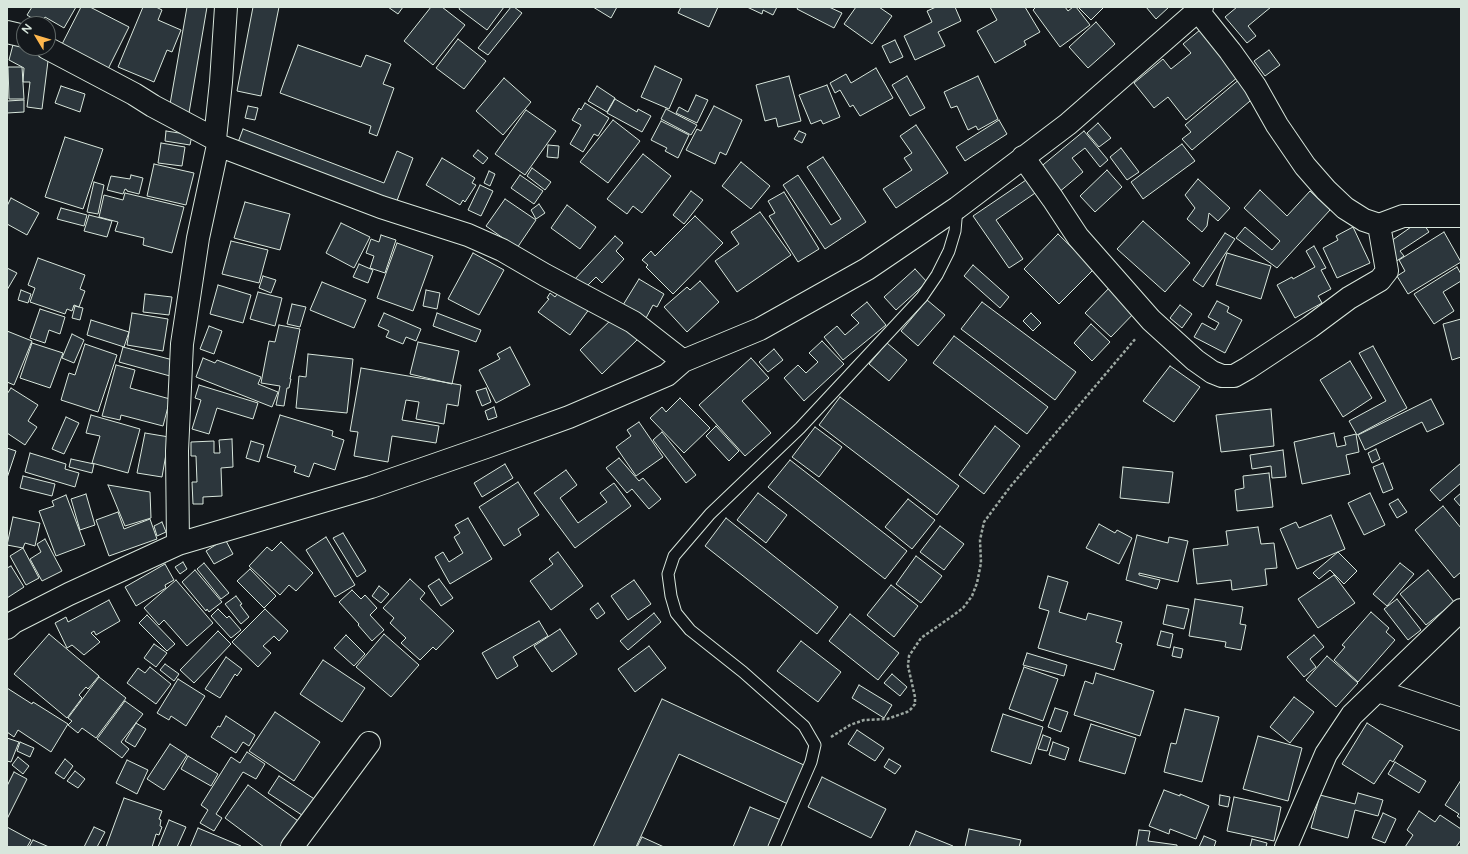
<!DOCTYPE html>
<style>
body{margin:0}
#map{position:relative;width:1468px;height:854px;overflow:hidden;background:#14181c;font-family:"Varela Round",sans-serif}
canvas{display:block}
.frame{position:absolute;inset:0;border:8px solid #d8e6dc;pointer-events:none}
.north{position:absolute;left:16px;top:16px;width:40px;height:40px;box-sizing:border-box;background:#14181c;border:1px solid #626a69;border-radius:50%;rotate:308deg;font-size:11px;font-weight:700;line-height:16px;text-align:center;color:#d8e6dc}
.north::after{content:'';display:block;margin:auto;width:14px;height:18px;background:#ffb74d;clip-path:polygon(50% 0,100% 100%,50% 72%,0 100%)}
</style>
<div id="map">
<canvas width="1468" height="854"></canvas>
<div class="frame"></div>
<div class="north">N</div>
</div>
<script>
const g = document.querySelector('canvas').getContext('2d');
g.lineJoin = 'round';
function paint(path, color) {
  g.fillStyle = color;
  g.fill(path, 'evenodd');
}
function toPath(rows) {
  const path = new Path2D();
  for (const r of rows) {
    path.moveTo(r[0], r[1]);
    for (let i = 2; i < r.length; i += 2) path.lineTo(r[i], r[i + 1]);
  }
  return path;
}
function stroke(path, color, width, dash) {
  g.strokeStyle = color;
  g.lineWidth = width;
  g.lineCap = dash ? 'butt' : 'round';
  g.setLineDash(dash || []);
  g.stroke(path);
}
const building = toPath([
 [32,7,76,7,64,28,45,17,41,24,27,15,32,7],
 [81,7,90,7,129,27,106,73,59,50,81,7],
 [143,7,156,7,162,10,158,20,181,30,172,52,167,50,154,82,118,67,143,7],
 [187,7,207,7,189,113,169,110,187,7],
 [253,7,279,7,261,96,237,91,253,7],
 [388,7,403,7,398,14,388,7],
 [431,7,442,7,465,25,433,65,404,41,431,7],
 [460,7,504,7,487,30,459,9,460,7],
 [511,7,514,7,522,13,488,55,478,48,511,7],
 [593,7,617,7,611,18,593,7],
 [681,7,718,7,709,27,678,13,681,7],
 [747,7,777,7,773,15,763,10,762,14,747,7],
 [798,7,829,7,842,13,834,28,797,9,798,7],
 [856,7,879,7,892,16,872,44,844,24,856,7],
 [936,7,955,7,961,21,938,32,945,46,915,60,904,36,932,22,927,11,936,7],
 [990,7,1025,7,1040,32,1024,41,1026,45,995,63,977,31,997,20,990,7],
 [1036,7,1065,7,1068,11,1073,7,1076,7,1090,25,1060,47,1033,10,1036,7],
 [1078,7,1104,7,1091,20,1078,7],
 [1146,7,1169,7,1156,19,1146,7],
 [1237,7,1271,7,1248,26,1256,36,1247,43,1225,17,1237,7],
 [1096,22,1115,44,1088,68,1069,47,1096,22],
 [1200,30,1238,77,1186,120,1168,97,1154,108,1134,83,1163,59,1171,69,1191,53,1183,44,1200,30],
 [15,37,24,42,24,48,36,48,50,56,48,61,42,109,27,107,30,82,23,82,24,68,9,60,15,37],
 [458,39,486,61,464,89,436,68,458,39],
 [895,40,903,57,890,63,882,46,895,40],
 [298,45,361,67,366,55,391,64,383,84,394,88,377,136,369,133,371,126,280,93,298,45],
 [1269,50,1280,65,1265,76,1254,61,1269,50],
 [655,66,682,79,669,109,641,97,655,66],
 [8,67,22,67,24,99,9,99,8,67],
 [876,68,893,98,860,116,853,105,850,107,840,90,835,93,830,83,846,74,851,83,876,68],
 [789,76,801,121,778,127,776,118,765,121,756,85,789,76],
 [907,76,925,108,910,116,892,85,907,76],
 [978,76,998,119,978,130,976,126,968,130,957,106,951,108,944,92,978,76],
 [504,78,531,102,503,135,476,111,504,78],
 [1241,78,1256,96,1192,150,1182,139,1191,132,1185,125,1241,78],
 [827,85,840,117,823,124,821,120,811,124,799,95,827,85],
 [61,86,85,94,80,112,55,103,61,86],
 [597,86,615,98,607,112,588,101,597,86],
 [696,95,708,100,697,123,676,113,679,107,688,112,696,95],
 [615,99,637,112,638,109,651,116,642,132,607,113,615,99],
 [24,100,24,112,7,113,7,101,24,100],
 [585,103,609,118,598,136,594,134,583,152,570,144,581,125,572,120,579,108,581,110,585,103],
 [248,106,258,108,255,120,245,118,248,106],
 [714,106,742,120,726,155,720,152,715,164,686,150,697,129,701,131,714,106],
 [666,109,697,125,691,135,661,119,666,109],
 [526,110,556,131,525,175,495,154,526,110],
 [613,120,640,141,608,183,580,162,613,120],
 [999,120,1007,134,965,161,956,147,999,120],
 [661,121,689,135,678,158,665,151,667,148,651,140,661,121],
 [1098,123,1111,138,1099,147,1087,133,1098,123],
 [916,125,948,173,896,208,883,189,912,170,904,158,912,153,900,136,916,125],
 [243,129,384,183,397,151,413,158,395,206,237,145,243,129],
 [166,131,192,135,190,145,165,141,166,131],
 [799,131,806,134,802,143,794,139,799,131],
 [1084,131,1108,160,1100,167,1085,148,1072,158,1083,172,1058,193,1038,169,1084,131],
 [65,137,103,149,83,209,45,197,65,137],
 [161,143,185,147,182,166,158,163,161,143],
 [1182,144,1195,161,1143,199,1131,182,1182,144],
 [548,145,559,146,558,158,547,157,548,145],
 [1121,148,1139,172,1127,180,1110,157,1121,148],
 [478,150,488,158,483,164,473,156,478,150],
 [643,154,671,176,642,213,633,206,627,214,607,199,643,154],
 [823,157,866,222,825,249,783,185,798,175,831,225,841,219,807,167,823,157],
 [442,158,475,178,472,183,476,185,465,202,463,200,460,205,426,185,442,158],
 [741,162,770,186,751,209,722,186,741,162],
 [154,164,194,173,186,205,147,196,154,164],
 [532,168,551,182,545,190,527,176,532,168],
 [1107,170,1122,187,1095,212,1080,196,1107,170],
 [489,171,495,174,490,186,484,183,489,171],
 [131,175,143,178,139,194,127,191,127,190,125,189,123,194,107,190,111,176,130,179,131,175],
 [520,175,543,191,534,204,511,188,520,175],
 [1032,176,1041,189,996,220,1023,259,1009,268,973,216,1032,176],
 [1198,179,1230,208,1218,221,1209,213,1207,226,1202,232,1187,219,1195,208,1185,195,1198,179],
 [94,182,104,185,98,214,87,212,94,182],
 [480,185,493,191,481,216,468,210,480,185],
 [1260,190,1287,216,1310,191,1330,210,1277,268,1236,238,1245,227,1272,250,1280,241,1244,208,1260,190],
 [691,191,703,200,684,224,673,215,691,191],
 [784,192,819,249,798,262,769,216,775,213,768,201,784,192],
 [125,193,184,207,172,253,143,245,144,238,115,231,118,222,99,217,104,195,123,200,125,193],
 [11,198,39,213,27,235,7,224,7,206,11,198],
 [505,199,536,220,517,248,486,226,505,199],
 [245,202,290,214,280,250,234,238,245,202],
 [539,204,545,213,536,219,531,210,539,204],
 [567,205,596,227,580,249,551,228,567,205],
 [61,208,87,215,84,226,57,219,61,208],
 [760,212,791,255,737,292,715,261,739,244,731,232,760,212],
 [89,215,112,221,107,237,84,231,89,215],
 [695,216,723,243,673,294,646,267,648,265,642,260,651,251,655,256,695,216],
 [1421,220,1429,232,1400,251,1404,256,1395,262,1384,246,1421,220],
 [1143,221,1190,263,1165,292,1117,249,1143,221],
 [341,223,370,237,354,268,326,253,341,223],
 [1353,227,1370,263,1337,278,1323,248,1338,240,1336,236,1353,227],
 [1444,232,1461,262,1408,294,1397,276,1405,271,1399,260,1444,232],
 [1225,233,1235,239,1203,287,1193,280,1225,233],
 [1058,234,1094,269,1059,304,1024,269,1058,234],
 [381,235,396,240,385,273,370,268,374,256,366,253,371,239,379,242,381,235],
 [615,236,623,243,616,251,624,259,602,283,596,277,584,289,574,280,615,236],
 [231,241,268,250,259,283,222,274,231,241],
 [397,243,433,256,413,311,377,298,397,243],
 [1314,246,1326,268,1321,270,1331,289,1318,296,1322,303,1295,318,1277,285,1292,277,1293,279,1315,267,1306,251,1314,246],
 [473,253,504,270,479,315,448,299,473,253],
 [1227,253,1271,266,1261,299,1216,285,1227,253],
 [38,258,85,275,80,289,85,291,79,307,74,305,72,311,67,309,65,314,30,302,35,288,28,285,38,258],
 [359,264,373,270,368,283,353,277,359,264],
 [973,265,1009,297,1000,308,964,276,973,265],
 [1457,267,1461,274,1461,281,1443,292,1454,311,1434,324,1414,294,1457,267],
 [7,268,17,273,7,290,7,268],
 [915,269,927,282,896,310,884,297,915,269],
 [263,276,276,280,271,293,259,288,263,276],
 [639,279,664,294,657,307,653,305,646,318,623,305,639,279],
 [700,281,719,302,687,332,664,307,687,287,690,290,700,281],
 [322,282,366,300,354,328,310,310,322,282],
 [218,285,251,295,243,323,210,314,218,285],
 [1112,285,1138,309,1111,337,1085,313,1112,285],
 [562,288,590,308,570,335,538,312,549,299,547,298,550,293,555,297,562,288],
 [21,290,31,294,28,303,18,300,21,290],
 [426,290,440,293,437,309,423,306,426,290],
 [258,292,282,298,275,326,250,319,258,292],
 [145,294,172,297,169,315,143,312,145,294],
 [927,300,945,315,918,346,901,331,927,300],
 [1217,301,1229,307,1227,312,1242,320,1225,353,1194,337,1202,323,1215,330,1219,323,1208,317,1217,301],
 [867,302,886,325,843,360,824,337,837,326,845,335,859,323,851,315,867,302],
 [982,302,1076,372,1055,400,961,329,982,302],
 [292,304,306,307,300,327,287,324,292,304],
 [1180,305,1192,314,1182,328,1170,318,1180,305],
 [75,306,83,308,80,320,72,318,75,306],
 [40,309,65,317,60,334,49,330,45,343,30,338,40,309],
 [132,313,168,319,163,351,127,345,132,313],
 [384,313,421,329,416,341,406,337,403,344,386,337,389,331,378,326,384,313],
 [437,313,481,330,476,342,433,326,437,313],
 [1031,313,1041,323,1033,331,1023,321,1031,313],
 [616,315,638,339,602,374,580,350,616,315],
 [1461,319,1461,357,1452,360,1443,324,1461,319],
 [91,320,129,332,124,347,87,335,91,320],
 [1091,324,1110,342,1092,361,1074,343,1091,324],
 [279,325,300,329,290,379,291,379,289,388,287,388,284,406,276,405,280,386,261,383,269,341,275,342,279,325],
 [209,326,222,331,214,354,200,349,209,326],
 [7,331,32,341,14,385,7,382,7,331],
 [72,334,84,340,74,363,62,358,72,334],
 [954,336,1048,407,1027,434,933,363,954,336],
 [822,341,844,364,804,401,784,378,798,365,806,373,818,362,809,353,822,341],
 [418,342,459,351,452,384,410,374,418,342],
 [32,343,63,353,50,388,20,378,32,343],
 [887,343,907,360,889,381,869,364,887,343],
 [85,344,117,355,98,412,61,400,69,373,75,375,85,344],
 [1373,346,1407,408,1357,435,1349,421,1386,401,1359,353,1373,346],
 [123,347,173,360,170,376,119,362,123,347],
 [510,347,530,385,496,403,479,370,500,359,497,354,510,347],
 [774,349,783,360,768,372,759,362,774,349],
 [308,354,353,359,347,413,296,408,299,376,306,377,308,354],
 [203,358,215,363,217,360,261,377,258,384,278,392,272,407,196,377,203,358],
 [751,358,769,378,742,401,771,433,745,456,699,405,751,358],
 [1350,361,1372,398,1343,417,1320,380,1350,361],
 [116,365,135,370,130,388,170,399,163,426,121,415,120,420,102,416,116,365],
 [1170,366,1200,387,1174,422,1143,401,1170,366],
 [361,368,461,385,458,406,447,404,444,424,416,419,419,402,406,400,402,420,439,426,436,443,392,436,388,462,354,456,358,432,350,431,361,368],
 [199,385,258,403,253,419,217,408,209,434,192,429,201,400,195,398,199,385],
 [11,388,38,405,28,421,37,427,25,445,7,433,7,394,11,388],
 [486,388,491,402,482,406,476,391,486,388],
 [840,397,959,486,937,515,819,425,840,397],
 [680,398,710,428,684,453,650,418,662,407,666,412,680,398],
 [1431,399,1444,424,1427,432,1422,422,1365,450,1358,435,1431,399],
 [494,407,497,417,488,420,485,411,494,407],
 [1271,409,1274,446,1221,452,1216,415,1271,409],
 [91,415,140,429,128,473,92,463,100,436,86,433,91,415],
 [280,415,333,431,332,436,344,440,335,470,314,463,309,477,294,472,296,466,267,457,280,415],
 [66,417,79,423,64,454,52,449,66,417],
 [639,422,663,457,636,476,616,447,631,436,627,430,639,422],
 [716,426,739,451,729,461,706,436,716,426],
 [995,426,1020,446,984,494,959,475,995,426],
 [815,427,842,447,819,477,792,457,815,427],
 [662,432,696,475,686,483,653,440,662,432],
 [145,433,169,437,162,477,137,473,145,433],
 [1334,433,1337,447,1346,445,1344,437,1356,434,1359,452,1346,455,1350,474,1302,484,1294,442,1334,433],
 [232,439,233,467,221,468,222,496,203,497,203,504,193,504,192,482,197,482,196,456,191,456,191,442,214,441,214,453,220,453,219,440,232,439],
 [251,441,264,445,259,462,246,458,251,441],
 [7,448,16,451,7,478,7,448],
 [1376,449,1380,459,1372,463,1368,453,1376,449],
 [1283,450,1286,477,1272,478,1271,466,1252,469,1250,455,1283,450],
 [30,453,66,464,65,469,79,473,75,487,25,472,30,453],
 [619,458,639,481,643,478,661,499,649,509,632,489,627,493,606,468,619,458],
 [71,459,94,464,92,473,69,467,71,459],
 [790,460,907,551,885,579,768,487,790,460],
 [1383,463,1393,489,1383,493,1373,467,1383,463],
 [1461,463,1461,483,1440,501,1430,490,1461,463],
 [505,464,513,478,482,497,474,483,505,464],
 [1123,467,1173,472,1169,503,1120,498,1123,467],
 [566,470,577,485,560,498,578,523,607,502,600,493,614,483,631,506,575,548,534,493,566,470],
 [1269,473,1273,507,1237,511,1235,490,1244,488,1243,476,1269,473],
 [23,476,55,484,52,496,20,488,23,476],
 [518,482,539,515,518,529,521,535,504,546,479,507,518,482],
 [108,485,150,492,151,518,125,526,108,485],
 [758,493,787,515,766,543,737,520,758,493],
 [1370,493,1385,525,1364,535,1348,503,1370,493],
 [1461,493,1461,507,1454,499,1461,493],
 [86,494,95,525,80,530,71,499,86,494],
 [66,495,85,545,56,556,39,511,54,506,52,501,66,495],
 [908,499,935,520,912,549,885,527,908,499],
 [1398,499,1407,512,1397,518,1389,504,1398,499],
 [1443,506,1461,528,1461,572,1454,578,1415,530,1443,506],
 [118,512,124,529,150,519,157,539,109,556,96,520,118,512],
 [1331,515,1345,549,1297,569,1280,529,1296,522,1299,528,1331,515],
 [13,517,40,523,35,546,25,543,23,548,7,545,13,517],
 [468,518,492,559,450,584,435,557,443,552,449,562,463,553,454,537,460,533,455,525,468,518],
 [726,518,838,607,817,634,705,546,726,518],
 [162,522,166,532,157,536,154,526,162,522],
 [1099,524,1115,533,1117,530,1132,538,1119,564,1086,548,1099,524],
 [940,526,964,544,944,570,920,552,940,526],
 [1258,527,1261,544,1274,543,1277,568,1265,569,1267,585,1232,590,1231,580,1197,584,1193,549,1228,545,1226,531,1258,527],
 [343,533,366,571,357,577,333,538,343,533],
 [1137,535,1168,543,1169,537,1188,541,1178,582,1139,573,1139,575,1160,580,1157,589,1126,580,1137,535],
 [326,537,355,585,335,597,306,550,326,537],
 [45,539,62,571,42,581,30,559,41,552,37,544,45,539],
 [225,539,233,554,214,564,206,551,225,539],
 [281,542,313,573,296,591,289,585,280,595,249,566,267,547,272,551,281,542],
 [23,548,39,578,26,585,10,556,23,548],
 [558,552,583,586,551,610,530,581,553,564,549,559,558,552],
 [1338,552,1357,571,1344,584,1330,570,1319,579,1313,573,1338,552],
 [916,556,942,576,921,603,896,584,916,556],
 [183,562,187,569,180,574,175,567,183,562],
 [204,563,229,593,221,599,197,569,204,563],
 [1400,563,1414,574,1387,606,1373,594,1400,563],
 [165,564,174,580,165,585,166,588,136,606,125,587,165,564],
 [11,566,24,587,7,598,7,568,11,566],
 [250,569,276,596,264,608,237,581,250,569],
 [195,570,222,602,209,612,207,609,206,611,182,582,195,570],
 [1428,570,1454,602,1426,625,1400,594,1428,570],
 [1334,575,1355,603,1318,628,1298,599,1334,575],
 [1048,576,1068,582,1059,612,1086,620,1088,613,1122,622,1116,642,1122,644,1114,670,1038,648,1049,611,1039,608,1048,576],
 [410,579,425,593,420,599,454,631,436,650,433,647,420,660,401,643,406,638,390,623,394,618,383,608,410,579],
 [439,579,453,598,441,606,428,586,439,579],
 [176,580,213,623,187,646,164,620,159,625,144,608,176,580],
 [634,580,651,604,628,620,611,596,634,580],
 [891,585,918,606,894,637,867,615,891,585],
 [379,586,389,594,381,603,372,596,379,586],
 [352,590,361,599,365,595,377,608,370,615,384,630,372,641,358,625,359,624,339,602,352,590],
 [236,596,242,604,240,605,249,617,241,624,225,604,236,596],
 [1195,599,1243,607,1240,624,1246,625,1241,650,1225,647,1226,642,1189,636,1195,599],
 [1397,599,1421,630,1408,640,1384,609,1397,599],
 [109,600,120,621,96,635,94,631,91,633,100,642,84,655,72,645,67,648,55,623,66,617,68,622,109,600],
 [598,603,605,613,597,619,590,609,598,603],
 [1167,605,1189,609,1184,629,1163,624,1167,605],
 [218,609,227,618,229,616,241,630,231,638,211,616,218,609],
 [265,609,288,631,279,641,274,636,263,646,271,653,258,667,232,642,265,609],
 [1371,612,1389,628,1386,632,1395,640,1358,682,1334,660,1345,647,1342,645,1371,612],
 [654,613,661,622,628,650,620,641,654,613],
 [850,614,899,653,878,680,829,641,850,614],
 [147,615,175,644,167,651,139,623,147,615],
 [539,621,548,636,513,657,518,666,497,679,482,653,539,621],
 [560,629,577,654,552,672,534,646,560,629],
 [218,631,231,644,194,683,180,670,218,631],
 [1161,631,1173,634,1170,648,1157,645,1161,631],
 [49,634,99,676,88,689,86,687,79,695,82,698,67,718,14,674,49,634],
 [384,634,419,665,391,697,356,667,384,634],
 [346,635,365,654,354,666,334,648,346,635],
 [1314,635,1324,647,1310,659,1316,667,1304,677,1287,657,1314,635],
 [801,641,841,672,818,702,777,671,801,641],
 [154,644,167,653,156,667,144,658,154,644],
 [649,646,666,668,635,692,618,669,649,646],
 [1174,647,1183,649,1181,658,1172,656,1174,647],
 [1027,653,1067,665,1064,676,1023,665,1027,653],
 [1327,656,1358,683,1336,707,1306,680,1327,656],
 [226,657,242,669,237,676,235,674,220,698,205,689,226,657],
 [323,660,365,688,342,722,300,694,323,660],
 [165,664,179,674,174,681,160,670,165,664],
 [150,667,171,684,156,704,127,683,138,668,145,673,150,667],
 [1024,667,1058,679,1043,721,1009,709,1024,667],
 [1096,673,1154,691,1140,736,1074,715,1085,681,1093,684,1096,673],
 [892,674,907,687,900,696,884,683,892,674],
 [99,677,126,698,96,738,82,728,78,733,68,725,72,721,68,718,99,677],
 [178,679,205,696,186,726,171,716,169,720,157,713,178,679],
 [859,685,892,705,884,718,852,698,859,685],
 [7,688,32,704,33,702,68,724,51,752,18,730,14,737,7,732,7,688],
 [1294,697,1314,712,1290,743,1270,727,1294,697],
 [662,699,806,766,788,804,679,754,636,847,593,847,662,699],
 [125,701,143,714,121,742,129,749,122,758,97,739,125,701],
 [1055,708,1068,712,1061,732,1048,727,1055,708],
 [1185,709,1219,717,1202,782,1164,772,1171,743,1176,744,1185,709],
 [275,712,320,742,294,781,249,751,275,712],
 [1003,714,1043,727,1031,764,991,751,1003,714],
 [226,716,255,735,249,746,243,742,236,753,211,737,218,726,220,727,226,716],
 [136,723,146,729,135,747,125,741,136,723],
 [1367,723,1403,746,1393,762,1390,760,1374,784,1342,764,1367,723],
 [1091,724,1136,738,1125,774,1079,761,1091,724],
 [857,730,884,748,875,761,848,744,857,730],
 [1043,735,1051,738,1047,751,1038,749,1043,735],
 [1258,736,1302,748,1288,801,1243,789,1258,736],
 [7,738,19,742,11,762,7,761,7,738],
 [20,742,34,748,30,757,17,751,20,742],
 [1053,742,1069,748,1065,760,1049,755,1053,742],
 [170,744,187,755,164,790,147,779,170,744],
 [247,752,265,764,256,779,243,772,216,814,222,818,214,831,200,823,208,810,201,805,231,757,240,763,247,752],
 [188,756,218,774,211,786,181,769,188,756],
 [18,757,29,766,23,774,12,765,18,757],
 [65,759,73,766,64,779,55,773,65,759],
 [889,759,901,766,895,774,884,767,889,759],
 [127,760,148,770,137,794,116,783,127,760],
 [1395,762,1426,781,1419,793,1388,774,1395,762],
 [75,771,85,779,78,788,67,781,75,771],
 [14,772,27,779,7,819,7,786,14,772],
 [279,776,319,802,308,819,268,793,279,776],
 [822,777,886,809,871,838,808,807,822,777],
 [1461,780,1461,819,1457,816,1459,814,1445,805,1461,780],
 [248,785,301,823,284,847,264,847,225,818,248,785],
 [1164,790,1180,796,1180,794,1209,806,1196,839,1170,829,1169,834,1149,826,1164,790],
 [1358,793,1383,800,1378,816,1355,810,1348,838,1311,828,1320,795,1355,804,1358,793],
 [1220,795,1230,797,1228,807,1219,805,1220,795],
 [1234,797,1281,807,1274,841,1227,831,1234,797],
 [124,798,162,811,159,819,161,820,160,826,162,827,159,835,156,834,152,847,106,847,124,798],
 [750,807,781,820,770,847,733,847,750,807],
 [1419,811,1435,822,1440,815,1461,829,1461,840,1456,847,1405,847,1413,835,1407,830,1419,811],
 [1383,813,1396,819,1385,843,1372,838,1383,813],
 [169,820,186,827,177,847,158,847,169,820],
 [7,827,31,840,27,847,7,847,7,827],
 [94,827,105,832,97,847,84,847,94,827],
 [198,828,241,846,241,847,190,847,198,828],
 [969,829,1021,840,1019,847,965,847,969,829],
 [1139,830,1150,831,1148,841,1177,845,1177,847,1136,847,1139,830],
 [916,831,953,846,952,847,909,847,916,831],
 [1204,836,1216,841,1214,847,1199,847,1204,836],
 [642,837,664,847,637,847,642,837],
 [1252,839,1267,843,1266,847,1250,847,1252,839],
 [33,840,49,847,29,847,33,840]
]);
paint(building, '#2c363c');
stroke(building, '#d8e6dc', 1);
const lane = toPath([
 [774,847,811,762,815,745,804,726,743,672,690,630,676,613,671,596,668,574,674,556,710,514,800,428,922,297,937,275,949,251,955,231,957,208]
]);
const street = toPath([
 [1198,11,1230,51,1255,86,1277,125,1305,166,1326,190,1345,208,1364,220,1379,225,1403,216,1461,216],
 [7,32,24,36],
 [47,48,134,94,153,106,215,139],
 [218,145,381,207,468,235,502,250,545,275,633,322,683,361],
 [1023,157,1053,199,1078,237,1151,320,1195,360,1212,372,1222,376,1234,376,1248,368,1310,327,1349,298,1380,280,1387,271,1379,225],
 [178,544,177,451,182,344,198,238,218,145,215,139,221,82,226,7],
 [7,628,14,622,69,594,178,544,371,487,486,447,569,417,667,375,683,361,760,329,867,269,957,208,1068,124,1202,7],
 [1378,691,1461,719],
 [292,847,369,743],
 [1286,847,1326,754,1352,715,1461,610]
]);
stroke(lane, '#d8e6dc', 13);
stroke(street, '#d8e6dc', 24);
stroke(toPath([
 [831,737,850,725,864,720,887,719,907,712,911,709,915,704,915,697,908,666,909,656,921,638,951,617,963,608,972,596,977,583,981,563,980,540,984,522,1010,487,1136,338]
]), '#9da8a2', 2.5, [3, 2]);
stroke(lane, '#14181c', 11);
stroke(street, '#14181c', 22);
</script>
